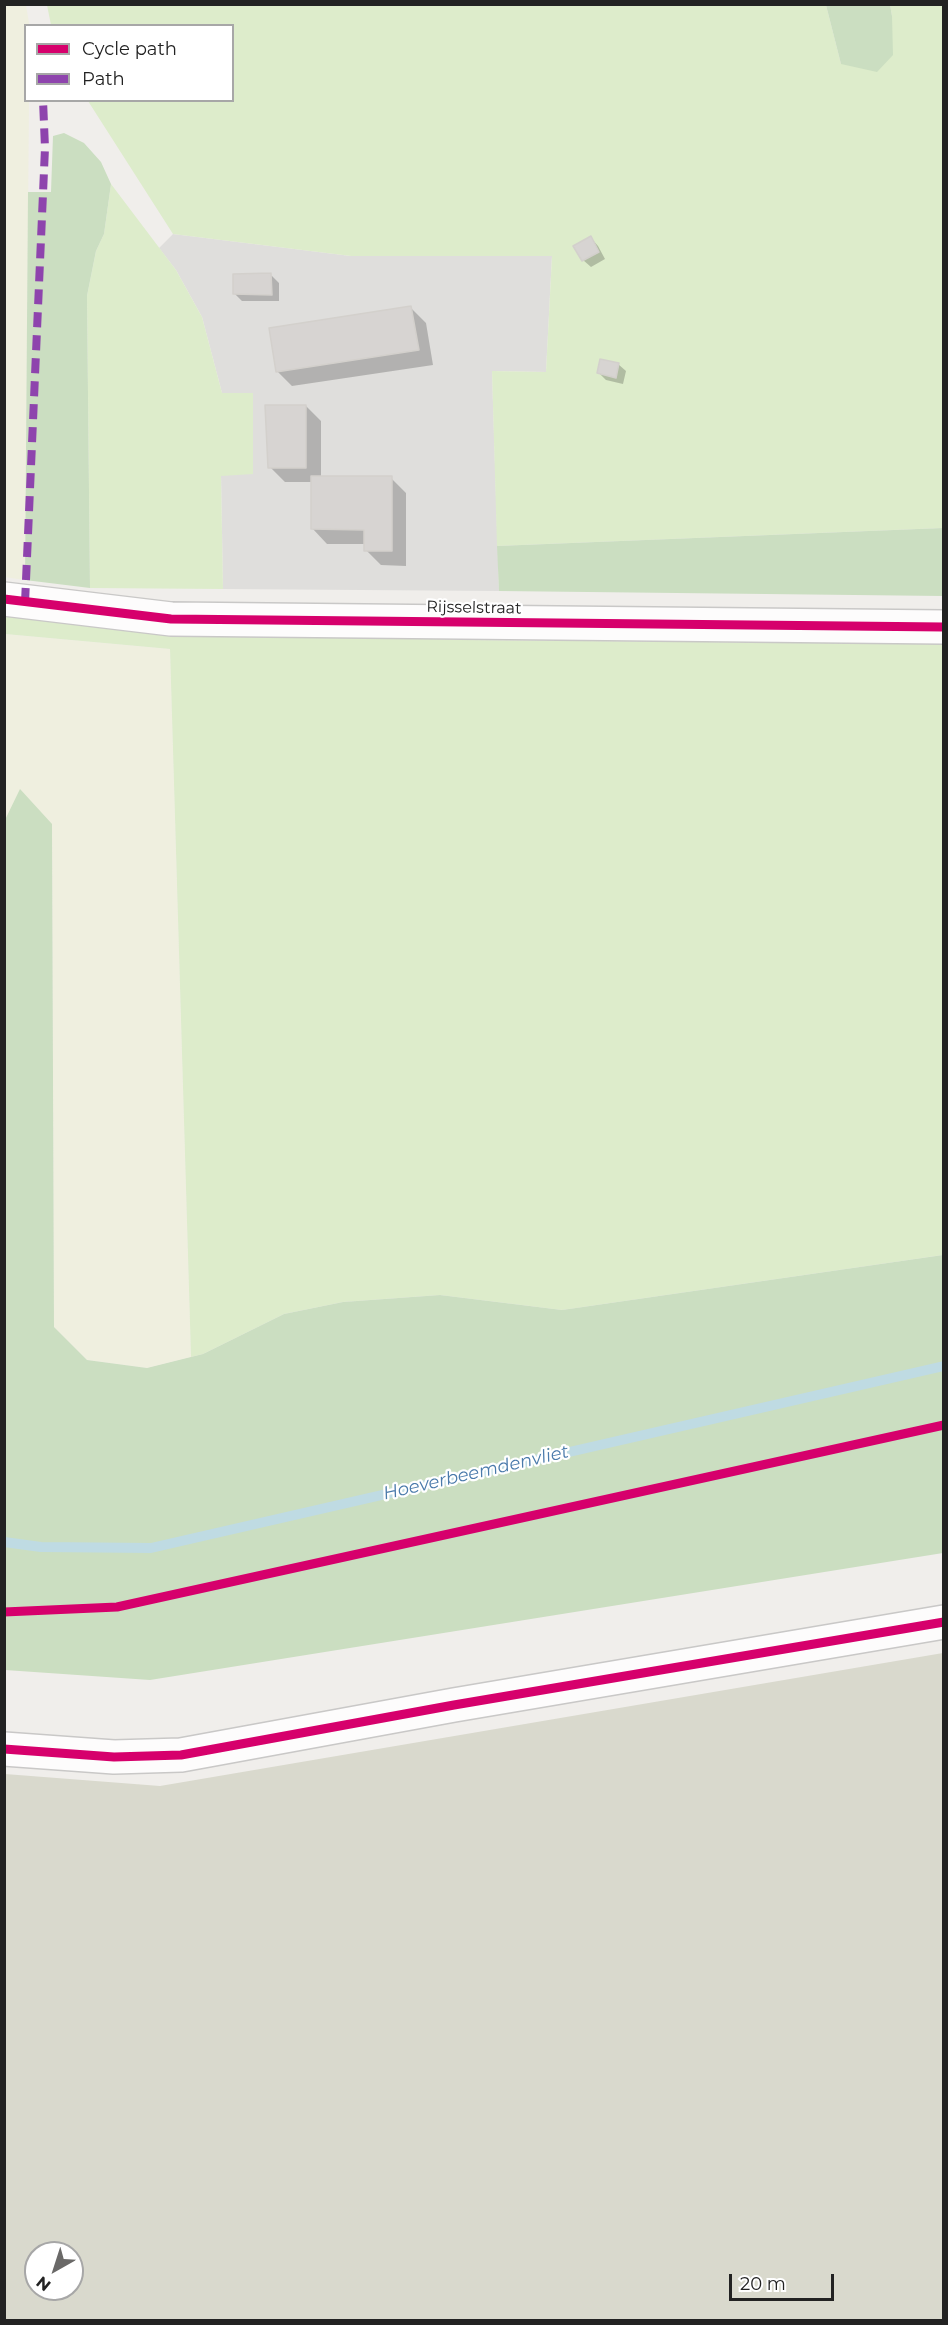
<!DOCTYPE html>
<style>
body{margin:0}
#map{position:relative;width:948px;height:2325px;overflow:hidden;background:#f0eeeb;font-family:Montserrat,sans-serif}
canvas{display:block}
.frame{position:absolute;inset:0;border:6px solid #222;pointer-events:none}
.legend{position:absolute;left:24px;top:24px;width:210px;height:78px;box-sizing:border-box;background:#fff;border:2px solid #a7a7a7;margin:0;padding:8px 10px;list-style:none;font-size:18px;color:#222}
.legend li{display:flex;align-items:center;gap:12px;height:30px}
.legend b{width:30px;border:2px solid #a7a7a7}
.north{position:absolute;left:24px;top:2241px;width:60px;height:60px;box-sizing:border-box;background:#fff;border:2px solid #a7a7a7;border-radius:50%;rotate:219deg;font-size:16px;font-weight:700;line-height:24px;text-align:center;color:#222}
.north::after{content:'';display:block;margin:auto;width:21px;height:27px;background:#6a6968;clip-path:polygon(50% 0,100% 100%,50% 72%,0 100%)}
.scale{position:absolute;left:729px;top:2274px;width:105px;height:27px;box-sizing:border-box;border:3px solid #222;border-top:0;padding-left:8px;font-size:18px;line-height:21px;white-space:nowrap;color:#222;-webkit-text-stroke:4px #fff;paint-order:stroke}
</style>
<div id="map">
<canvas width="948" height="2325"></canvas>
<div class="frame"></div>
<ul class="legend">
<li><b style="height:8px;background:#d6006c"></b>Cycle path</li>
<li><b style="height:8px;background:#8e44ad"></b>Path</li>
</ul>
<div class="north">N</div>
<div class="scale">20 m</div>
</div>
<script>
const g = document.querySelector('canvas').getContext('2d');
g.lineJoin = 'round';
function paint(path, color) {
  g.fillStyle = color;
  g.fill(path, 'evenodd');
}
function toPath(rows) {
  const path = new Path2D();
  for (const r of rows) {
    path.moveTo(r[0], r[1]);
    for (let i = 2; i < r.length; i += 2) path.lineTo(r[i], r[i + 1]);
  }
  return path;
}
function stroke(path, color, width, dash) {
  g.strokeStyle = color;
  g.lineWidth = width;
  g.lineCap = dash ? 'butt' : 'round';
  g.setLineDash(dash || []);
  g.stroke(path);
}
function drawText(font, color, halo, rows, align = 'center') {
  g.font = font + ' Montserrat,sans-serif';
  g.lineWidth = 4.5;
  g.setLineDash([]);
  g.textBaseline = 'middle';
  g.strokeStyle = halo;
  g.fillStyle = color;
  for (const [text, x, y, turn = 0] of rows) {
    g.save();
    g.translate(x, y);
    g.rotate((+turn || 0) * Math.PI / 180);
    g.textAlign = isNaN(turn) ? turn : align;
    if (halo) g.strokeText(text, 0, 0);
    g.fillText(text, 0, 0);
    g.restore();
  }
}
paint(toPath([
 [173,234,351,256,552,256,546,372,492,371,499,591,223,589,221,476,253,393,222,393,202,317,176,270,159,248]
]), '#dfdedc');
paint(toPath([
 [943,1653,943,2320,5,2320,5,1774,160,1786],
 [36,2253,72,2253,72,2289,36,2289]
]), '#d9d9cd');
paint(toPath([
 [4,5,26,5,29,23,29,25,26,26,26,100,29,101,25,580,4,577],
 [5,634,170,649,191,1357,147,1368,87,1360,54,1327,52,824,5,822]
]), '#efefdf');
paint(toPath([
 [47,5,826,5,841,64,892,16,890,5,943,5,943,528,497,546,492,371,546,372,552,256,351,256,173,234,88,101,232,100,232,26,51,25],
 [111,184,176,270,202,317,222,393,253,393,253,474,221,476,223,589,90,588,87,296,96,251,104,234],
 [4,613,167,630,466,640,943,644,943,1255,562,1310,440,1295,343,1302,284,1314,203,1354,191,1357,170,649,5,634]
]), '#ddeccb');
paint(toPath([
 [826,5,890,5,892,16,893,55,877,72,841,64],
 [64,133,84,143,101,162,111,184,104,234,96,251,87,296,90,588,25,580,28,192,51,192,53,136],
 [943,528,943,596,499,591,497,546],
 [20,789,52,824,54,1327,87,1360,147,1368,203,1354,284,1314,343,1302,440,1295,562,1310,943,1255,943,1553,150,1680,5,1670,4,822]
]), '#cbdec1');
paint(toPath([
 [591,238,598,246,605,259,591,267,583,260],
 [235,275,272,276,279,283,279,301,242,301,235,294],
 [411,308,426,323,433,365,292,386,277,371],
 [618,364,626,371,623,384,606,380,599,373],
 [306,406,321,421,321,478,391,478,406,493,406,566,381,565,366,550,366,544,327,544,312,528,312,482,285,482,270,467]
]), '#0003');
stroke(toPath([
 [4,1542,41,1547,151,1548,944,1366]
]), '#bfdbe3', 10);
const building = toPath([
 [591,236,599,252,582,261,573,246,591,236],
 [271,273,272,295,233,294,233,274,271,273],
 [411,306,419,350,276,372,269,328,411,306],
 [600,359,619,363,616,378,597,373,600,359],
 [265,405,306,405,306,468,268,468,265,405],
 [311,476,392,476,392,551,364,551,364,530,311,529,311,476]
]);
paint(building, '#d7d4d2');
stroke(building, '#d3d0cc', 1.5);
const street = toPath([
 [4,599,171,619,944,627],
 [4,1749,114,1757,181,1755,454,1705,944,1622]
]);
stroke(street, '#c9c8c7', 36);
stroke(street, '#fdfcfc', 33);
stroke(toPath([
 [25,603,45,148,43,100]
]), '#8e44ad', 8, [15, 8]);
stroke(toPath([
 [4,599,171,619,944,627],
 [4,1612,117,1607,944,1425],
 [4,1749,114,1757,181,1755,454,1705,944,1622]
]), '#d6006c', 9);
drawText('16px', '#222', '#fff', [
 ["Rijsselstraat",474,608,1]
]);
drawText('italic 18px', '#4a7aab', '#fff', [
 ["Hoeverbeemdenvliet",476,1473,-13]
]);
</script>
